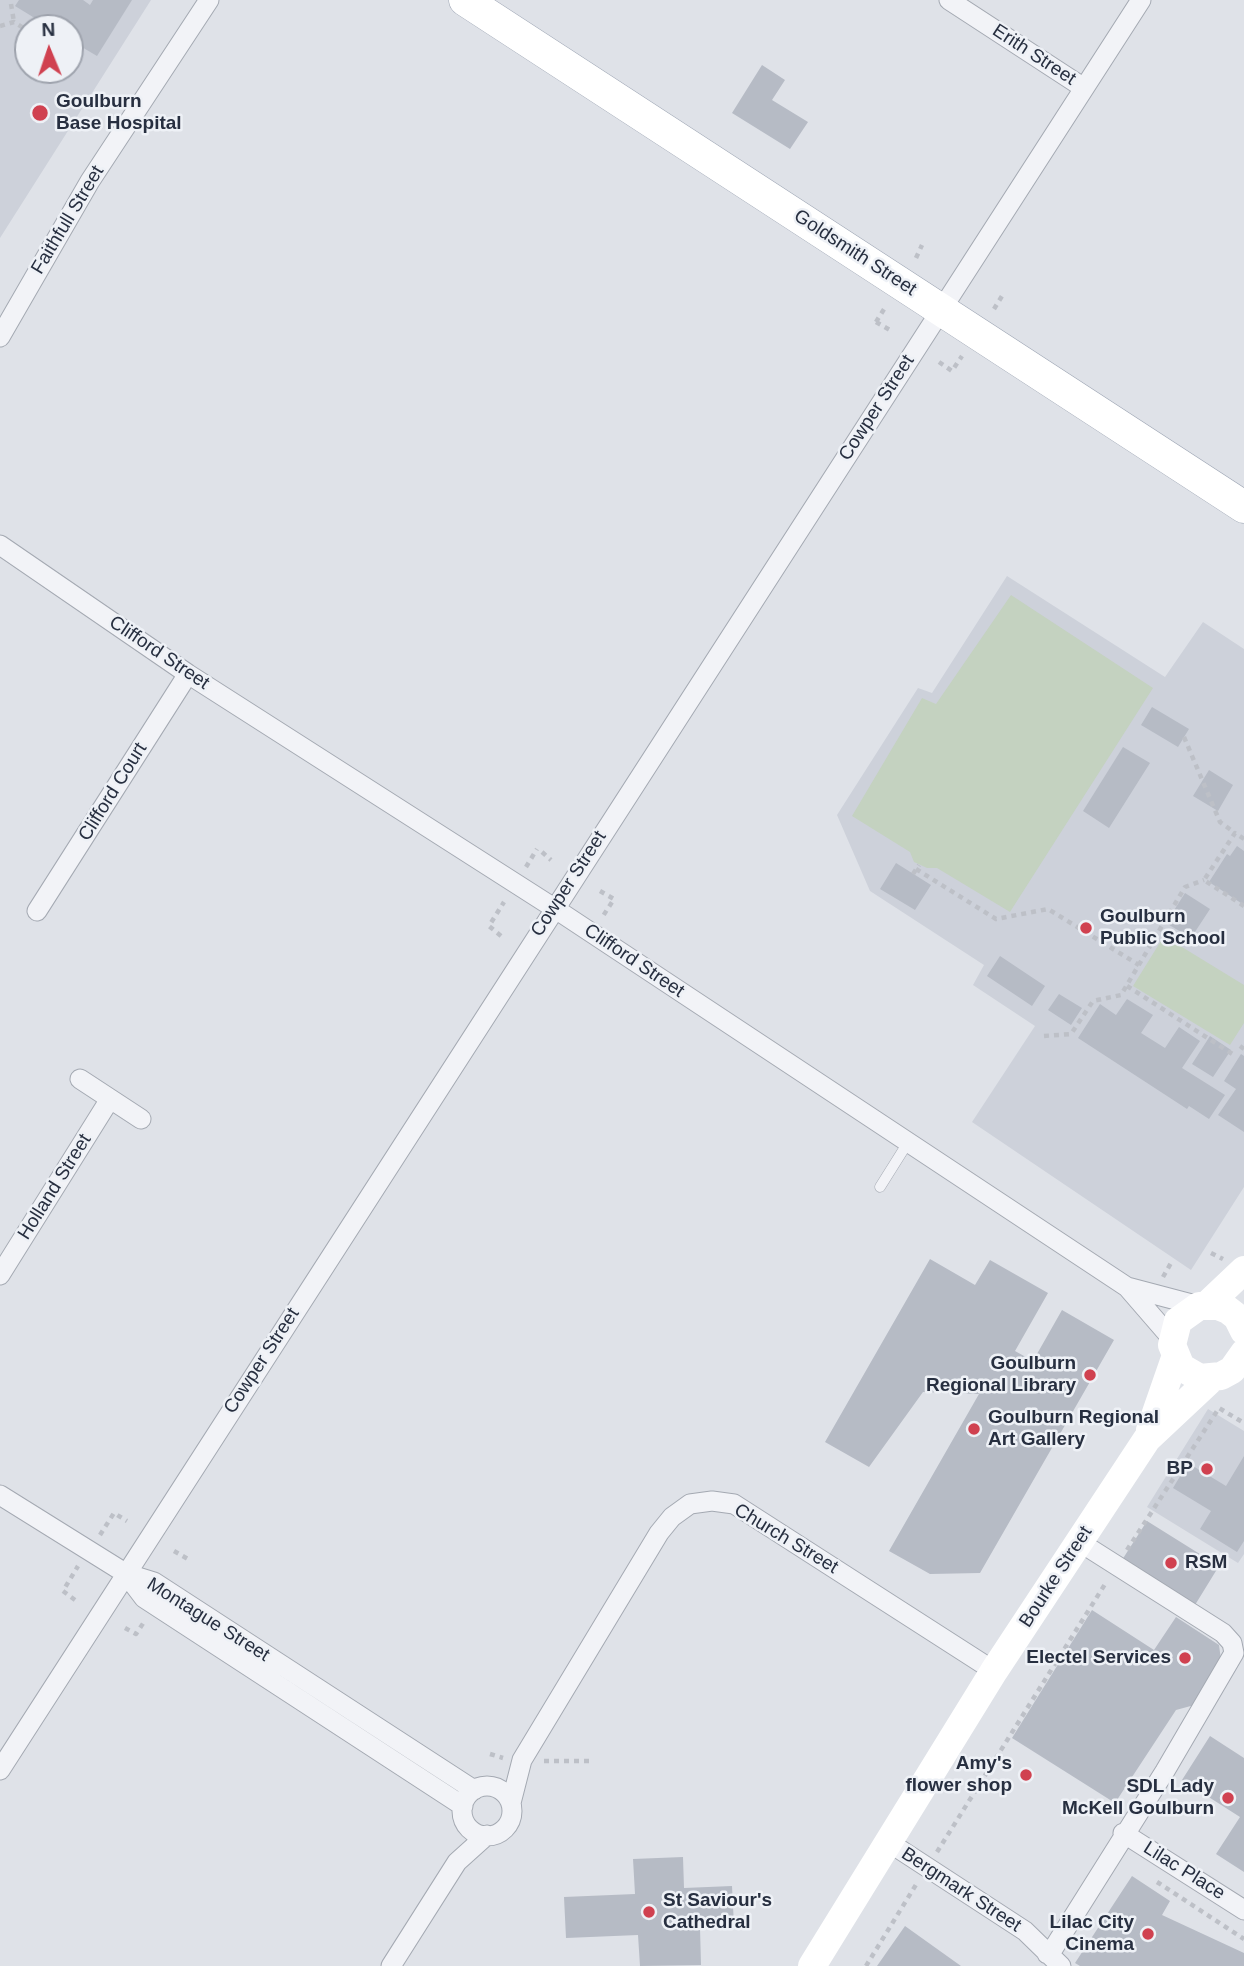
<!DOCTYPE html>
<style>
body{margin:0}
#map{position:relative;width:1244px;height:1966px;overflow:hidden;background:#dfe2e8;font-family:Arial,sans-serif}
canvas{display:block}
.north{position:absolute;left:14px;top:14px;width:70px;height:70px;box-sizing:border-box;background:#eef1f6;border:2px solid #9ea3ad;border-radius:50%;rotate:358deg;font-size:19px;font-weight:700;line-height:28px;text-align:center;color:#272f40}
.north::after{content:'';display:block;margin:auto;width:24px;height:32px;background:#d04150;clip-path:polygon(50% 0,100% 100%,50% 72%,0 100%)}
</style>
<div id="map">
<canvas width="1244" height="1966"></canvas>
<div class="north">N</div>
</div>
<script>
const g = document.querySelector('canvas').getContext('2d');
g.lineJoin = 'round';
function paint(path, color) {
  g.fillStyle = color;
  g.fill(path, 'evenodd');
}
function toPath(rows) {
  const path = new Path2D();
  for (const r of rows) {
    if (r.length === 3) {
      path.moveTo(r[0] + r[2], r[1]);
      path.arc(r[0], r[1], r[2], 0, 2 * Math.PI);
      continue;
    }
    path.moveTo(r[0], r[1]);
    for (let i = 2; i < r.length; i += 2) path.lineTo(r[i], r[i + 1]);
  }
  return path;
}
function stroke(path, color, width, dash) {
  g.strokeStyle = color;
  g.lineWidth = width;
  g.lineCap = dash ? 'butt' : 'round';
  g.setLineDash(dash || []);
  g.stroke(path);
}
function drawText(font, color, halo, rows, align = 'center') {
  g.font = font + ' Arial,sans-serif';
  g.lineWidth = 5;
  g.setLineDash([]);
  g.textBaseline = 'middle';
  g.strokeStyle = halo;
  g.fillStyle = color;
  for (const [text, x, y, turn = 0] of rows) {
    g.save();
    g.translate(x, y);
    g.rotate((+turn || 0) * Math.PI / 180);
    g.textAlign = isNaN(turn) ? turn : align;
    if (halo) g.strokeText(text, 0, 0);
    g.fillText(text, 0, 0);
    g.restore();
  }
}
paint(toPath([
 [0,0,151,0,0,238],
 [28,28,70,28,70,70,28,70],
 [1007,576,1165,677,1203,622,1244,649,1244,1187,1191,1270,972,1122,1035,1026,973,985,984,965,870,891,837,815,918,688,932,693],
 [1208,1409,1244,1431,1244,1554,1238,1563,1147,1507]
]), '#cdd1da');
paint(toPath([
 [1011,595,1153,688,1010,912,937,868,927,868,914,862,910,852,852,816,922,698,936,704],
 [1164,936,1244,985,1244,1023,1230,1045,1133,986]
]), '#c4d2c0');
paint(toPath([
 [19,0,83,0,90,5,93,0,132,0,97,56,70,40,70,28,51,28,15,6],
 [762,65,785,80,772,100,808,122,790,149,732,113],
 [1152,707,1189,729,1178,747,1141,725],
 [1123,747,1150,763,1109,828,1083,811],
 [1209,770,1233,785,1218,811,1193,796],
 [1237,846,1244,851,1244,905,1209,882,1227,854,1230,856],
 [896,863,931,885,915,910,880,889],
 [1185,893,1210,909,1191,938,1166,923],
 [1000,956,1045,986,1032,1006,987,976],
 [1059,994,1082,1008,1071,1025,1048,1010],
 [1127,999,1153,1015,1141,1033,1165,1048,1179,1027,1200,1041,1182,1068,1225,1095,1209,1119,1189,1106,1187,1109,1078,1038,1100,1004,1116,1015],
 [1210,1036,1231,1050,1213,1077,1192,1064],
 [1241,1054,1244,1056,1244,1132,1218,1115,1236,1089,1224,1081],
 [930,1259,975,1285,990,1260,1048,1293,1015,1351,1033,1361,1062,1310,1114,1340,980,1573,930,1574,889,1551,979,1394,923,1392,869,1467,825,1442],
 [1244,1456,1244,1541,1237,1552,1200,1529,1211,1511,1173,1488,1188,1463,1226,1486],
 [1147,1521,1219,1566,1195,1605,1122,1560],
 [1092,1610,1154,1650,1176,1617,1219,1645,1222,1667,1198,1704,1176,1710,1115,1803,1012,1738],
 [1210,1736,1244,1758,1244,1872,1216,1854,1240,1817,1182,1780],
 [683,1857,684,1888,732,1886,734,1926,700,1928,701,1965,640,1966,638,1935,566,1938,564,1897,635,1894,633,1859],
 [1132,1876,1170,1901,1162,1915,1244,1953,1244,1966,1080,1966,1075,1963],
 [905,1926,961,1966,877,1966]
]), '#b6bbc5');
const service = toPath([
 [880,1187,907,1144]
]);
const minor = toPath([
 [949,0,1084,88],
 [0,337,90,181,209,0],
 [0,545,188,674,554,908,1127,1287,1172,1339],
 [37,911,188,674],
 [80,1079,141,1119],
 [0,1275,110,1099],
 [1127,1287,1199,1306],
 [0,1495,125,1573,154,1582,474,1790],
 [125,1573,144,1598,463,1806],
 [0,1770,1141,0],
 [487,1811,25],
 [511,1803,522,1760,659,1533,672,1517,690,1504,712,1501,734,1504,994,1671],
 [1123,1833,1244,1910],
 [890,1843,1025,1931,1061,1966],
 [1047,1954,1053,1949,1165,1771,1234,1653,1232,1643,1223,1633,1078,1541],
 [391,1966,457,1862,487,1835]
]);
const primary = toPath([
 [465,0,1244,507]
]);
stroke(service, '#a4a9b2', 11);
stroke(minor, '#a4a9b2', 21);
stroke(primary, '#9ea6b4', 33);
stroke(toPath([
 [11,4,14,22],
 [0,26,14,22,28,31],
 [70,41,71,40],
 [916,258,922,245],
 [994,309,1002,296],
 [876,322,886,306],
 [876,322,890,330],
 [939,362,952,371,962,356],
 [1184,737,1220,822,1235,833],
 [1244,839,1235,833,1204,880,1244,906],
 [542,852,551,860],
 [526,867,537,849],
 [916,869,996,919,1048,909,1139,965],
 [913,874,919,865],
 [600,891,614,899,603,916],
 [501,936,489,926,504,902],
 [1127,986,1234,1055],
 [1044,1036,1071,1034,1093,1001,1121,995,1185,887,1204,880],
 [1240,1046,1244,1049],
 [1211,1253,1223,1259],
 [1163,1277,1171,1263],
 [100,1535,114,1513,127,1521],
 [1127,1550,1219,1408,1244,1423],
 [174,1551,188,1559],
 [75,1600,63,1591,78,1566],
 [125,1628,136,1634,144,1622],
 [490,1754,503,1758],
 [544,1761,591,1761],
 [937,1852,1107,1581],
 [1157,1882,1244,1939],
 [866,1966,917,1883]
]), '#bdc0c7', 4.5, [5, 5]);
stroke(service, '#f2f3f7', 10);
stroke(minor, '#f2f3f7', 19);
stroke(toPath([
 [1207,1305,1244,1270],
 [1244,1331,1237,1317,1228,1310,1218,1306,1199,1306,1178,1321,1172,1345,1181,1367,1200,1378,1221,1376,1232,1370,1244,1353],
 [1150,1430,1175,1358],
 [812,1966,994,1671,1147,1439,1211,1379]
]), '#fff', 28);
stroke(primary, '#fff', 32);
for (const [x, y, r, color] of [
 [40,113,9,"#d04150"],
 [1086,928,7,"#d04150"],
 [1090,1375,7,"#d04150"],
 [974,1429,7,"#d04150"],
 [1207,1469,7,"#d04150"],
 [1171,1563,7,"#d04150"],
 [1185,1658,7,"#d04150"],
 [1026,1775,7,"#d04150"],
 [1228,1798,7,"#d04150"],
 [649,1912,7,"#d04150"],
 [1148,1934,7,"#d04150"]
]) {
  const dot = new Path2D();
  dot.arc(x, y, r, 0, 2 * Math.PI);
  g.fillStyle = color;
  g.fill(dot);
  stroke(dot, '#eef1f6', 2.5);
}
drawText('19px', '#272f40', '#eef1f6', [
 ["Erith Street",1034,55,33],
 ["Faithfull Street",68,220,-59],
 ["Goldsmith Street",855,253,33],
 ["Cowper Street",877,408,-57],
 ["Clifford Street",159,653,34],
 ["Clifford Court",113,792,-58],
 ["Cowper Street",569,884,-57],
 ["Clifford Street",634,961,34],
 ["Holland Street",55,1187,-58],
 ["Cowper Street",262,1361,-57],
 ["Church Street",786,1539,31],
 ["Bourke Street",1056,1577,-57],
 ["Montague Street",208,1620,32],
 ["Lilac Place",1184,1871,32],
 ["Bergmark Street",961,1890,33]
]);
drawText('bold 19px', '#272f40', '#eef1f6', [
 ["Goulburn",56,102,"left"],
 ["Base Hospital",56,124,"left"],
 ["Goulburn",1100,917,"left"],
 ["Public School",1100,939,"left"],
 ["Goulburn",1076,1364],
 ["Regional Library",1076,1386],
 ["Goulburn Regional",988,1418,"left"],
 ["Art Gallery",988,1440,"left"],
 ["BP",1193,1469],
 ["RSM",1185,1563,"left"],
 ["Electel Services",1171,1658],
 ["Amy's",1012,1764],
 ["flower shop",1012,1786],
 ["SDL Lady",1214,1787],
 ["McKell Goulburn",1214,1809],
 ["St Saviour's",663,1901,"left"],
 ["Cathedral",663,1923,"left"],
 ["Lilac City",1134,1923],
 ["Cinema",1134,1945]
], 'right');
</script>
